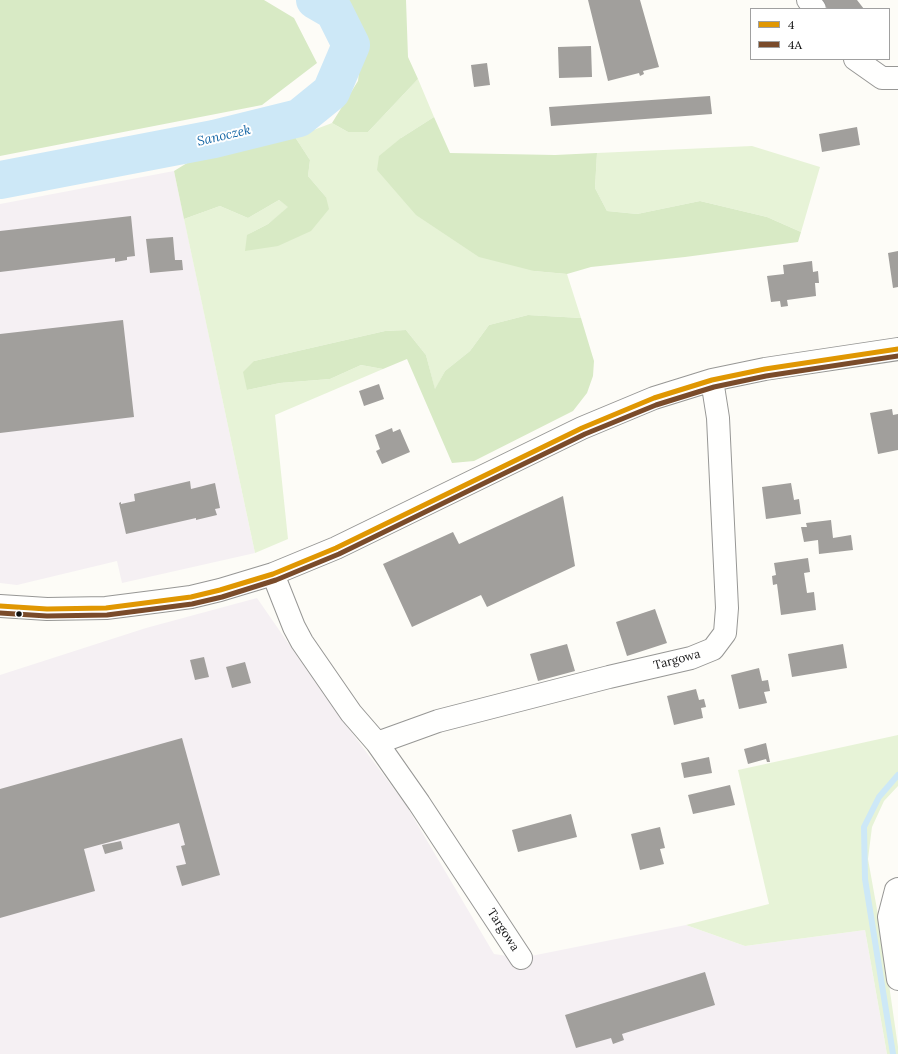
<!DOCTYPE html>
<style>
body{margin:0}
#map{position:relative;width:898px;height:1054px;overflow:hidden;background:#fdfcf7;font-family:Lora,serif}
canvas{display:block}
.legend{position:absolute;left:750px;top:8px;width:140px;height:52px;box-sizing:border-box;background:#fff;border:1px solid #a0a0a0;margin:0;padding:5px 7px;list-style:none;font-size:12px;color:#111}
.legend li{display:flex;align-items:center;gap:8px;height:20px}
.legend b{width:20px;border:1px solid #a0a0a0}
</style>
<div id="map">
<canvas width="898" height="1054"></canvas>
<ul class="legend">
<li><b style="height:5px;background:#e09702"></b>4</li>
<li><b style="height:5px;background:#7a4b2a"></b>4A</li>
</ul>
</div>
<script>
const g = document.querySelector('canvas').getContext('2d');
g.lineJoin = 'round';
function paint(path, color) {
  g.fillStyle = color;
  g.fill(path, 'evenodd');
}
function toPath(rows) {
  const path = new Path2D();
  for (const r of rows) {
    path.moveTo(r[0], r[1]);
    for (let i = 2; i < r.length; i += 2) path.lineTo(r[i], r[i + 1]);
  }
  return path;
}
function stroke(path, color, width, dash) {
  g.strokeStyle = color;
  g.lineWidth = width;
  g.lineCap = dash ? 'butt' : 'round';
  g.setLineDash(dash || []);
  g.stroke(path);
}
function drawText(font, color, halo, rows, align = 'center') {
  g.font = font + ' Lora,serif';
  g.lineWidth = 4;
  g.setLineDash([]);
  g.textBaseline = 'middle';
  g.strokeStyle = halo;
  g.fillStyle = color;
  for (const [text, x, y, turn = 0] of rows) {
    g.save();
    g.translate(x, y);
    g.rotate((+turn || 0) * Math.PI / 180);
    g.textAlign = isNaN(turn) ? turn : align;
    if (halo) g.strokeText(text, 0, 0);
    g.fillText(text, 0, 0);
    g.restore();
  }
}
paint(toPath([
 [174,171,255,553,122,583,117,561,17,585,0,583,0,204],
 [257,598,331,705,406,805,494,954,521,958,686,925,745,946,865,930,887,1054,0,1054,0,675,146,628]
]), '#f5f0f3');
paint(toPath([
 [418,79,434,117,401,138,534,271,567,274,581,318,528,315,489,325,470,351,445,371,435,390,426,355,406,330,385,331,254,361,247,390,280,383,330,379,361,365,383,369,275,415,288,539,255,553,184,219,220,206,248,218,279,200,289,207,268,224,247,235,326,197,308,176,310,160,295,137,332,123,348,132,368,132],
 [752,146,820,167,801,232,767,217,700,201,637,214,607,211,595,188,597,153],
 [898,735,898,786,884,801,872,827,868,859,883,943,898,1047,898,1054,887,1054,865,930,745,946,686,925,769,904,738,770]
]), '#e7f3d7');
paint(toPath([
 [0,0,264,0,294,18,317,63,262,105,0,156],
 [344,0,406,0,408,57,418,79,368,132,348,132,332,123,358,81,363,36],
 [434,117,450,153,555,155,597,153,595,188,607,211,637,214,700,201,767,217,801,232,798,242,685,257,591,267,567,274,534,271,479,257,416,215,377,170,379,156,401,138],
 [295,137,310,160,308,176,326,197,329,209,311,231,278,246,245,251,247,235,268,224,288,207,279,200,248,218,220,206,184,219,174,171,192,160],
 [528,315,581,318,594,361,593,376,587,393,573,411,474,461,452,463,407,359,383,369,361,365,330,379,280,383,247,390,243,372,254,361,385,331,406,330,426,355,435,389,445,371,470,351,489,325]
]), '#d8eac5');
stroke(toPath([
 [893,1054,865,879,864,827,879,797,898,775]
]), '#cde8f7', 6);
stroke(toPath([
 [0,180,214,139,299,118,331,92,351,45,334,11,315,0]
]), '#cde8f7', 38);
paint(toPath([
 [588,0,640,0,659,67,643,71,644,74,640,76,639,73,608,81],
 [821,0,857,0,864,9,828,9],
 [591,46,592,77,559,78,558,47],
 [487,63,490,85,474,87,471,65],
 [710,96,712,114,551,126,549,107],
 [857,127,860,145,822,152,819,134],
 [131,216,135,256,127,257,127,260,115,262,115,258,0,272,0,231],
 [173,237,175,260,182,260,183,270,150,273,146,239],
 [898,251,898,287,893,288,888,253],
 [812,261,813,272,818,271,819,283,815,283,816,296,787,300,788,306,781,307,780,301,771,302,767,276,784,274,783,265],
 [123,320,134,417,0,433,0,334],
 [379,384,384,399,364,406,359,391],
 [892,409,893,415,898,414,898,450,878,454,870,413],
 [392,428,393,432,400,429,410,452,382,464,376,451,380,449,375,435],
 [190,481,191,489,215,483,220,508,215,509,217,515,196,520,196,518,126,534,119,503,121,502,121,504,135,501,134,494],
 [791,483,794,500,799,499,801,514,766,519,762,487],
 [563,496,575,566,487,607,481,595,412,627,383,564,453,532,459,544],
 [831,520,833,538,851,535,853,550,819,554,818,540,804,542,801,527,807,527,806,523],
 [808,558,810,572,804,573,807,593,814,592,816,610,781,615,777,584,773,585,772,576,776,575,774,563],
 [655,609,667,643,627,656,616,622],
 [567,644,575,671,538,681,530,654],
 [843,644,847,668,792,677,788,654],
 [204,657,209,677,195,680,190,660],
 [245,662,251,683,232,688,226,667],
 [759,668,762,681,768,680,770,691,764,692,767,703,739,709,731,675],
 [696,689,699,700,704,699,706,707,701,708,703,718,674,725,667,696],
 [182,738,220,875,182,886,176,866,186,864,181,846,185,845,179,823,84,849,95,891,0,918,0,789],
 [766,743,770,762,767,762,766,759,748,764,744,749],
 [709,757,712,773,684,778,681,763],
 [730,785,735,805,693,814,688,795],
 [571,814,577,837,518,852,512,830],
 [660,827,665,848,660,849,664,864,640,870,631,834],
 [121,841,123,849,105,854,102,845],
 [705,972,715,1005,622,1034,624,1040,613,1044,611,1038,576,1048,565,1015]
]), '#a19f9c');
const minor = toPath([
 [808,0,815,9],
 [855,59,882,78,898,78],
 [273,574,294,627,302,642,351,713,377,743,419,803,521,958],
 [0,606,47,609,106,608,161,601,191,597,220,590,273,574,336,548,582,428,654,398,712,380,765,369,898,349],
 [377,743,438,721,609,677,691,658,713,649,725,633,727,608,718,418,712,380],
 [898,889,896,890,889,917,898,979]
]);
stroke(minor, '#979795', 24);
stroke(minor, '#fffffe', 22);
stroke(toPath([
 [0,606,47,609,106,608,191,597,220,590,273,574,336,548,582,428,654,398,712,380,765,369,898,349]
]), '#e09702', 5);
stroke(toPath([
 [0,613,47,616,107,615,192,604,222,597,276,580,339,554,585,434,656,405,714,387,766,376,898,356]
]), '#7a4b2a', 5);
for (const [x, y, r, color] of [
 [19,614,3.5,"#111"]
]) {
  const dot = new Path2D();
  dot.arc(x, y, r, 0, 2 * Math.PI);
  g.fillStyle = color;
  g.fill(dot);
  stroke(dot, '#fff', 1.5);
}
drawText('12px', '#111', '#fff', [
 ["Targowa",677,660,-15],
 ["Targowa",503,930,57]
]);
drawText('italic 13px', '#1768a6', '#fff', [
 ["Sanoczek",224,136,-13]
]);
</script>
